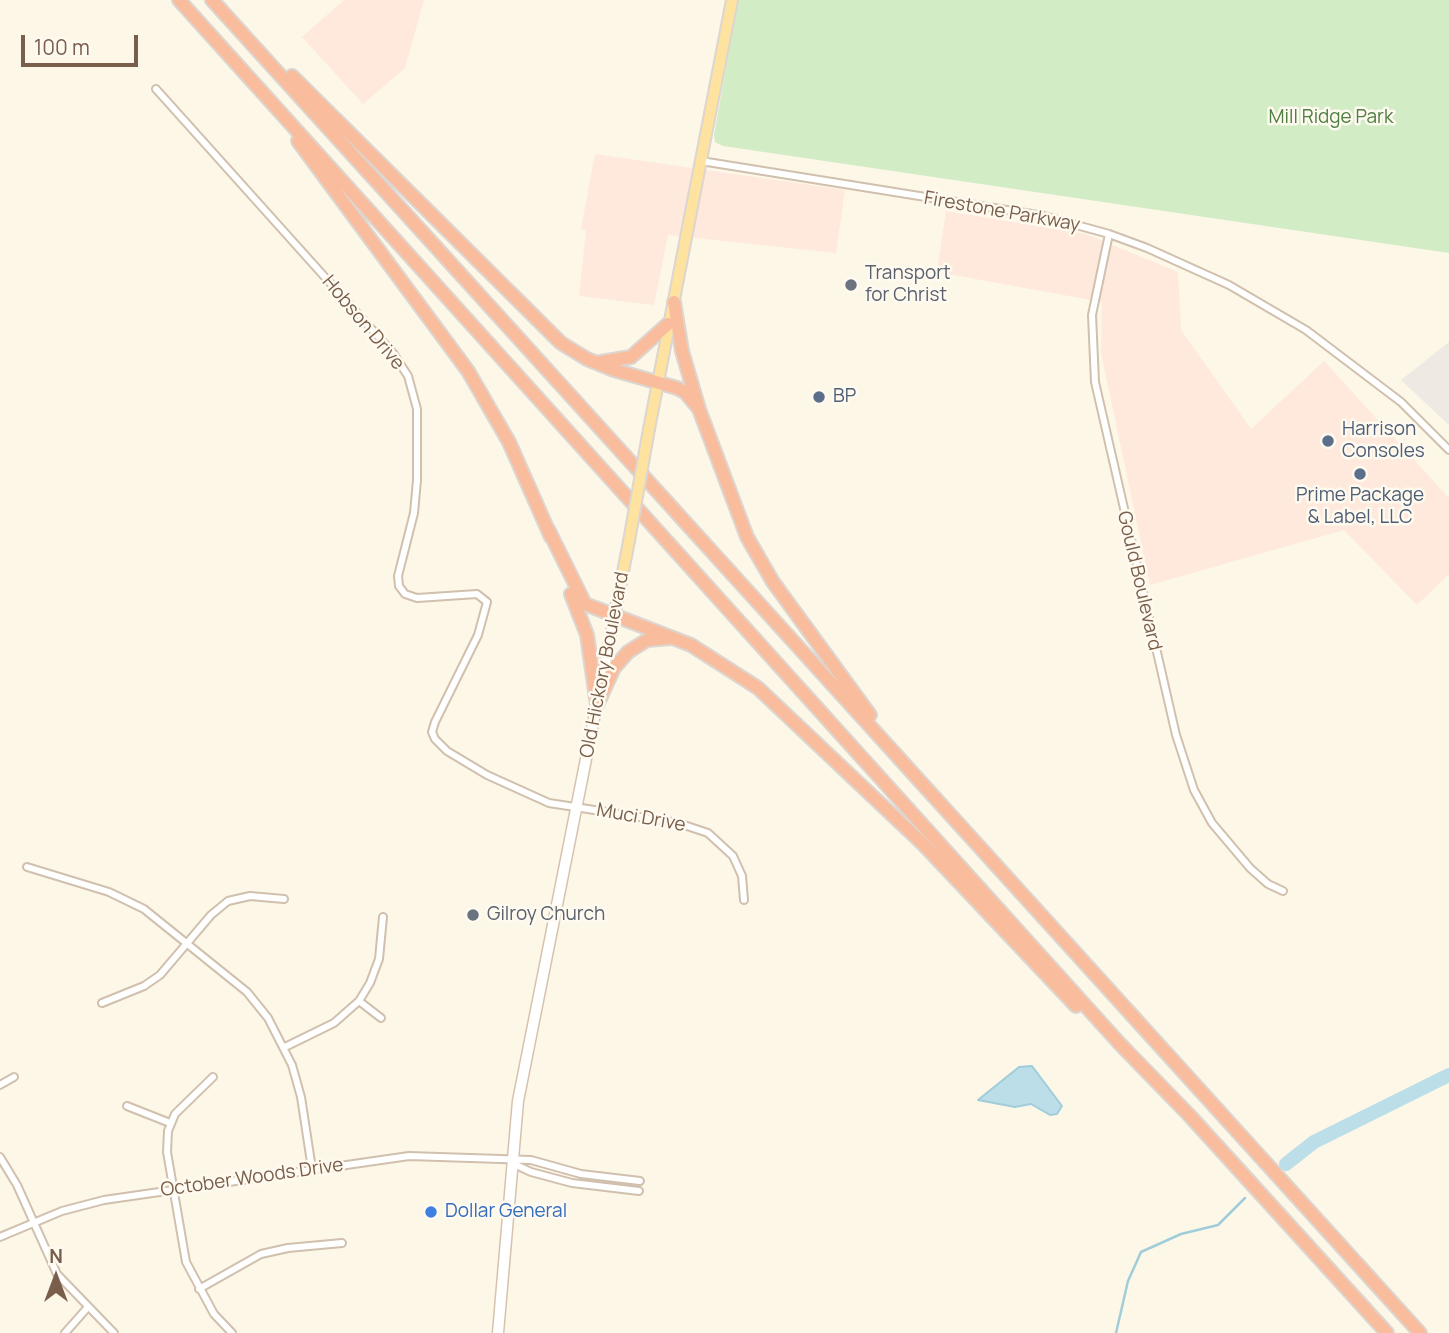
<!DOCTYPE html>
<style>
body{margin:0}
#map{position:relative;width:1449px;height:1333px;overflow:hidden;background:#fdf7e8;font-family:Manrope,sans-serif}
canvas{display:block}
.north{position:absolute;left:21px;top:1242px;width:70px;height:70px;-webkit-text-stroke:5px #fffaf0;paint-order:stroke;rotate:0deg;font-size:19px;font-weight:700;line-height:28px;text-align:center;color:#795f4b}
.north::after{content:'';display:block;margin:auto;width:24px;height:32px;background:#795f4b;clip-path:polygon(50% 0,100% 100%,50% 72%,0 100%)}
.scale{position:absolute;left:21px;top:35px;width:117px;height:32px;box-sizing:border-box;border:4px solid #795f4b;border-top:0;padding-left:9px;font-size:21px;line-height:24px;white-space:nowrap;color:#795f4b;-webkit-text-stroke:5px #fffaf0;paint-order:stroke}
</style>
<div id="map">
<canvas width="1449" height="1333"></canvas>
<div class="north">N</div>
<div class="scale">100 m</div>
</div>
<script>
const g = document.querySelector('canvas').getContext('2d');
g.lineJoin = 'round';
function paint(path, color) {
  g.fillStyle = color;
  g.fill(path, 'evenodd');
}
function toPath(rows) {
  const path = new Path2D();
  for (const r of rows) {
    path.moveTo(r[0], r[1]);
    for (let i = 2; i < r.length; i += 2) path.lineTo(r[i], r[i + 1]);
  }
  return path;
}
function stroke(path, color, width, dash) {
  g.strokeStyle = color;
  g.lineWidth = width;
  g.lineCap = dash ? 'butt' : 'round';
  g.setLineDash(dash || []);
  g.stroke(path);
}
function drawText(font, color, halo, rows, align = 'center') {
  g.font = font + ' Manrope,sans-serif';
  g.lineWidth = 5;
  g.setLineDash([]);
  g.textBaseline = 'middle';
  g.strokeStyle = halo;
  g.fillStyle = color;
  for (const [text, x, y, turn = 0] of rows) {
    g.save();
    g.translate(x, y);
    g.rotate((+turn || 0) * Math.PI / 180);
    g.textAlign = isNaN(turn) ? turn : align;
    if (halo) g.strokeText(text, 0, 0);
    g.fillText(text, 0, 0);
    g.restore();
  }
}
paint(toPath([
 [344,0,424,0,405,68,363,104,302,37],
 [595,154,845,190,836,253,668,235,654,305,579,296,586,231,581,229],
 [946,211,1086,234,1178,272,1181,330,1251,429,1324,361,1449,498,1449,574,1417,605,1344,530,1150,585,1101,353,1102,302,937,272]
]), '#fee9dc');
paint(toPath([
 [1449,342,1449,425,1401,380]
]), '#eee9e2');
paint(toPath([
 [738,0,1449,0,1449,253,723,146,715,142,714,135]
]), '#d2ecc6');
const water = toPath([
 [1032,1066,1062,1106,1057,1114,1050,1115,1031,1104,1015,1107,978,1100,1019,1067,1032,1066]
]);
paint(water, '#bbdee8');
stroke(water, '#a1cdda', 2);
stroke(toPath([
 [1116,1333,1128,1281,1141,1252,1181,1234,1218,1225,1245,1198]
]), '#a1cdda', 2.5);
stroke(toPath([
 [1286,1164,1314,1142,1449,1075]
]), '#bbdee8', 14);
const minor = toPath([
 [156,89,393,353,408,376,417,409,417,480,414,513,398,576,399,586,405,594,417,598,477,594,487,602,478,635,435,722,432,732,435,739,447,751,487,775,549,803,678,823,708,833,733,856,742,876,744,900],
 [701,161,1044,216,1109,234,1147,248,1229,285,1306,330,1401,402,1449,450],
 [1109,234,1092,315,1095,382,1176,735,1194,790,1212,823,1250,868,1268,884,1283,891],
 [27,867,109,892,144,909,247,992,268,1018,292,1065,301,1097,312,1169],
 [359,1001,381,1018],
 [102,1003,144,986,160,975,211,915,228,901,250,896,284,899],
 [285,1047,334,1023,359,1001,370,983,379,959,383,917],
 [213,1077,175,1114,168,1131,167,1152,186,1262,214,1314,232,1333],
 [0,1085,14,1077],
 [127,1106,170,1123],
 [0,1157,17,1185,57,1274,114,1333],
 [512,1163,531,1172,572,1183,639,1191],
 [0,1237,62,1211,104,1200,409,1156,531,1160,581,1174,640,1181],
 [199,1289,261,1254,288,1248,342,1243],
 [65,1333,88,1307]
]);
const secondary = toPath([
 [498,1333,518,1101,615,613]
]);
const primary = toPath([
 [649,429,732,0],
 [615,613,629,541]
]);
const motorway = toPath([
 [179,0,1120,1044,1190,1116,1387,1333],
 [212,0,1420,1333],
 [292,76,561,343,587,359,614,370,677,388,685,392,699,409],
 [298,141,468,371,509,442,551,537],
 [674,302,682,351,699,409,747,537,773,582,870,715],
 [601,362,631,357,668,324],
 [548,529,585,604,691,645,758,688,923,844,1076,1006],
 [571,594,587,635,597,705],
 [597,705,614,668,628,652,647,640,670,638]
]);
stroke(minor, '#d0c0ad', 10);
stroke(secondary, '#d6c2ad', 13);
stroke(primary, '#dcd5d0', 14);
stroke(motorway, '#dcd5d0', 16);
stroke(minor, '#fff', 6);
stroke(secondary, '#fff', 10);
stroke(primary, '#fde2a0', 10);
stroke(motorway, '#f9bd9e', 12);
const primaryBridge = toPath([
 [629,541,649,429]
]);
stroke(primaryBridge, '#dcd5d0', 14, []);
stroke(primaryBridge, '#fde2a0', 10);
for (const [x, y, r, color] of [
 [851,285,7,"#6b7280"],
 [819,397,7,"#5c6f8a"],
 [1328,441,7,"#5c6f8a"],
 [1360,474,7,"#5c6f8a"],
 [473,915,7,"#6b7280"],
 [431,1212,7,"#3f7fe0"]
]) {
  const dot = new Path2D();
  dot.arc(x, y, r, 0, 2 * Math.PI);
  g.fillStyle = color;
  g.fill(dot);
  stroke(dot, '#fffaf0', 2.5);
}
drawText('19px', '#4f7f42', '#fffaf0', [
 ["Mill Ridge Park",1331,118]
]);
drawText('19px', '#795f4b', '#fffaf0', [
 ["Firestone Parkway",1002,212,10],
 ["Hobson Drive",363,323,50],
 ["Gould Boulevard",1139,581,77],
 ["Old Hickory Boulevard",605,665,-79],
 ["Muci Drive",641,818,10],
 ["October Woods Drive",252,1178,-8]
]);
drawText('19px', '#5b616d', '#fffaf0', [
 ["Transport",865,274],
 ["for Christ",865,296],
 ["Gilroy Church",487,915]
], 'left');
drawText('19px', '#4e5e75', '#fffaf0', [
 ["BP",833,397],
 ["Harrison",1342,430],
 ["Consoles",1342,452],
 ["Prime Package",1360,496,"center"],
 ["& Label, LLC",1360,518,"center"]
], 'left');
drawText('19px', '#366cbe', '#fffaf0', [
 ["Dollar General",445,1212]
], 'left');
</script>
